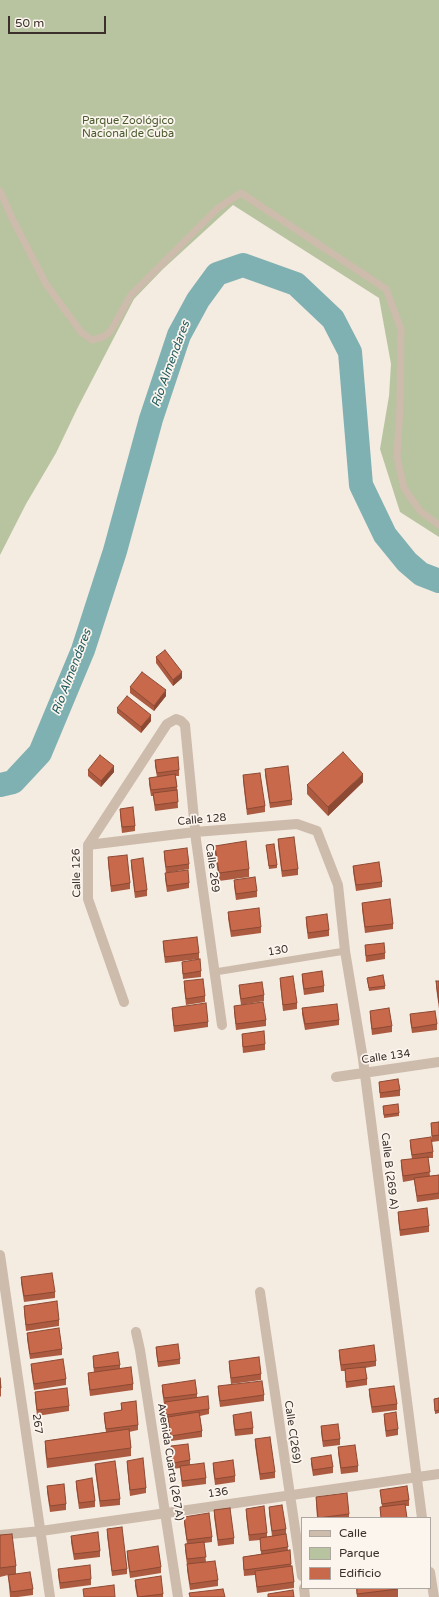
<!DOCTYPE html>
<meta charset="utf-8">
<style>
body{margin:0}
#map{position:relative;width:439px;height:1597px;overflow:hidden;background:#f4ebe1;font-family:"Varela Round",sans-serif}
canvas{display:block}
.legend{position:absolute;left:301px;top:1517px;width:130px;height:72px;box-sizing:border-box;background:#fbf5ee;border:1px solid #aea6a0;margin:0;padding:5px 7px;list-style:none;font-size:12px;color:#3b302b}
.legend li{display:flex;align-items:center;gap:8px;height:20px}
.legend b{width:20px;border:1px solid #aea6a0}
.scale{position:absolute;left:8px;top:16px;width:98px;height:18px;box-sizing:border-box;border:2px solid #3b302b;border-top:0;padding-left:5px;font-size:12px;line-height:14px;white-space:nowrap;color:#3b302b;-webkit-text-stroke:3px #fbf5ee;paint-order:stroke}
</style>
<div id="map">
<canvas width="439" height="1597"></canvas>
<ul class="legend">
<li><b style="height:5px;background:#cdbbac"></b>Calle</li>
<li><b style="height:11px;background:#b8c4a0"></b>Parque</li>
<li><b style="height:11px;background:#c8694b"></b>Edificio</li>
</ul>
<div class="scale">50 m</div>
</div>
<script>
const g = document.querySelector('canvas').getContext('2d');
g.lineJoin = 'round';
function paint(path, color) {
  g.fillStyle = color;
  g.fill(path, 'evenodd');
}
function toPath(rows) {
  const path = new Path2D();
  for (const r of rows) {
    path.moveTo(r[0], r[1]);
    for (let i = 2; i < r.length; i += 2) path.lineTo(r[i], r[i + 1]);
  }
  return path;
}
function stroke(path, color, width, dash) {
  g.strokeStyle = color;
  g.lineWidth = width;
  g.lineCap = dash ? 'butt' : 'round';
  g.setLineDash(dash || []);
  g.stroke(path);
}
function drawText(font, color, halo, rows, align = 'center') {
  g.font = font + ' "Varela Round",sans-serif';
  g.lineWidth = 3.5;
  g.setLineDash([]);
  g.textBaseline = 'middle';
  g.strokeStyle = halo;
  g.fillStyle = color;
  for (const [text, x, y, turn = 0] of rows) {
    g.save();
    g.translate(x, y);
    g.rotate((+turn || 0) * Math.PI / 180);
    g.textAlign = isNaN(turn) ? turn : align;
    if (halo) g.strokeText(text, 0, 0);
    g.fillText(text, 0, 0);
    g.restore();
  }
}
paint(toPath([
 [0,0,439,0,439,537,400,512,380,449,389,396,391,364,379,298,233,205,163,269,134,299,77,409,56,453,26,504,0,555]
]), '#b8c4a0');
stroke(toPath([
 [0,785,13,782,40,753,83,650,115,551,151,419,179,335,198,300,217,274,243,265,296,284,333,319,350,352,361,485,385,535,407,562,421,574,439,581]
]), '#7fb0b2', 24);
stroke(toPath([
 [0,191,12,218,46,284,81,332,92,340,103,337,110,332,131,295,218,208,241,193,386,289,401,329,400,407,397,457,404,488,420,511,439,525],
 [215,972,345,951]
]), '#cdbbac', 7);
stroke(toPath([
 [88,845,195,832,297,824,317,831,338,885,345,951,363,1059,422,1518],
 [124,1002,88,899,88,845,167,724,176,719,181,721,185,725,196,840,222,1025],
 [336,1077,439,1062],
 [0,1255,50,1597],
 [260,1292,302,1576],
 [136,1332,140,1350,178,1597],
 [0,1535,41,1531,439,1474],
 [430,1572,434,1597],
 [304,1588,305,1597]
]), '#cdbbac', 10);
paint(toPath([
 [156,657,182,678,173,686,156,663],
 [130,687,166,696,154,711,130,693],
 [117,708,151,721,141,733,117,713],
 [155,760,179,770,179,776,176,776,177,787,178,808,155,811,153,796,151,796,149,784,149,778,157,777,155,766],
 [265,769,292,800,292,805,270,808,265,775],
 [88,770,114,772,101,787,88,776],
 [243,775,265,806,265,812,247,815,243,781],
 [363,782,328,816,307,794,307,785],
 [120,809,135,826,135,831,122,833,120,815],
 [278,839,298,869,298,875,282,877,278,845],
 [266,845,277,865,277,868,269,869],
 [215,846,249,869,249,877,219,881,215,854],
 [164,851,189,864,189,869,166,873,164,857],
 [108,857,130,883,130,889,111,892,108,863],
 [131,860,147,890,147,896,135,898,131,866],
 [353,866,382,882,382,887,356,891,353,871],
 [165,873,189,883,189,888,167,892,165,879],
 [234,880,257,891,257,897,236,900,234,886],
 [362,903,393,924,393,929,365,933,362,909],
 [228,912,261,927,261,933,231,937,228,918],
 [306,917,329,930,329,936,308,939,306,923],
 [163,941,199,953,199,959,165,963,163,947],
 [365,945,385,953,385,959,366,962],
 [182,962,201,971,201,977,183,979,182,967],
 [302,974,324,986,324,992,304,995,302,980],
 [280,978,297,1003,297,1009,283,1011,280,983],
 [367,978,385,986,385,989,369,991],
 [184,981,205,996,205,1002,186,1005,184,987],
 [436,981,439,981,439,1009,436,987],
 [239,985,264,995,264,1001,241,1005,239,991],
 [234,1006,266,1020,266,1026,236,1030,234,1012],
 [172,1008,208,1022,208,1027,174,1032,172,1014],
 [302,1008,339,1020,339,1025,305,1030,302,1014],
 [370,1011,392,1026,392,1032,372,1035,370,1017],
 [410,1014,437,1024,437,1030,412,1033,410,1020],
 [242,1034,265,1044,265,1050,243,1053,242,1040],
 [379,1082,400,1090,400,1096,380,1098],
 [383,1106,399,1113,399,1116,384,1118],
 [439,1122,439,1141,432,1142,431,1123],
 [410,1140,433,1152,433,1158,428,1158,430,1176,439,1175,439,1199,417,1202,414,1180,403,1182,401,1166,401,1160,412,1159,410,1146],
 [398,1212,429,1226,429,1232,400,1236,398,1218],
 [21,1277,55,1292,55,1298,24,1302,21,1283],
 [24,1306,59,1320,59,1326,26,1331,24,1312],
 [27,1333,62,1349,62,1355,30,1359,27,1339],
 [156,1347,180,1359,180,1364,158,1367,156,1352],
 [339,1350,376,1361,376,1366,365,1368,367,1379,367,1385,346,1388,345,1371,341,1371,339,1356],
 [93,1356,120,1365,120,1369,133,1384,133,1390,90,1396,88,1379,88,1373,94,1373,93,1361],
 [229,1361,261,1374,261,1380,231,1384,229,1367],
 [31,1364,66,1379,66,1385,34,1390,31,1369],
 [0,1378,1,1388,1,1396,0,1397],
 [162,1385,197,1394,197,1398,209,1409,209,1414,200,1416,202,1431,202,1437,171,1441,168,1420,166,1420,165,1404,164,1404,162,1391],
 [218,1386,264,1395,264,1401,220,1407,218,1392],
 [369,1389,397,1404,397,1410,372,1413,369,1395],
 [35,1392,69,1406,69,1411,37,1416,35,1398],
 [439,1398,439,1413,435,1414,434,1399],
 [121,1403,138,1425,138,1430,129,1432,131,1448,131,1456,47,1468,45,1449,45,1441,106,1432,104,1419,104,1413,121,1410],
 [384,1414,398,1429,398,1435,386,1437,384,1420],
 [233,1415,253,1428,253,1434,235,1436,233,1421],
 [321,1426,340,1439,340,1445,323,1447,321,1432],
 [255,1439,275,1472,275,1478,260,1480,255,1445],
 [171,1446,190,1460,190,1465,206,1478,206,1484,182,1487,180,1468,173,1469,171,1452],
 [338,1447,358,1466,358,1472,341,1474,338,1453],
 [311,1458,333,1467,333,1473,313,1476,311,1464],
 [127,1461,146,1488,146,1493,130,1496,127,1466],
 [213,1463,235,1476,235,1482,215,1485,213,1469],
 [95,1464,120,1499,120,1505,100,1507,95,1470],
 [76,1481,95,1501,95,1507,79,1509,76,1487],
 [47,1486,66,1504,66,1510,50,1512,47,1492],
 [380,1490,409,1500,409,1506,405,1506,407,1518,381,1518,380,1507,382,1507],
 [316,1497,349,1514,349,1518,317,1518,316,1503],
 [269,1507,286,1529,286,1534,288,1550,291,1564,294,1582,294,1588,257,1593,255,1575,244,1576,243,1562,243,1557,261,1554,260,1540,249,1541,246,1515,246,1509,267,1533,267,1537,272,1536,269,1513],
 [214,1510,234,1538,234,1544,218,1546,214,1516],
 [184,1517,212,1537,212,1542,204,1543,206,1562,218,1580,218,1586,190,1590,187,1570,187,1565,185,1550,185,1544,187,1544,184,1523],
 [107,1529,127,1569,127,1574,112,1576,107,1535],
 [0,1535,16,1566,16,1574,33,1589,33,1595,18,1597,10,1597,8,1575,0,1577],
 [71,1536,100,1551,100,1557,74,1560,71,1542],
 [127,1551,161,1567,161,1573,130,1578,127,1557],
 [58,1569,91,1579,91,1585,60,1589,58,1575],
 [135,1580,163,1594,163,1597,137,1597,135,1586],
 [356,1588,398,1588,398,1597,357,1597]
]), '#ac5a40');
paint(toPath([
 [182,672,182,678,173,686,173,680],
 [166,690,166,696,154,711,154,706],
 [151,715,151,721,141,733,141,727],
 [114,766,114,772,101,787,101,781],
 [363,774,363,782,328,816,328,807]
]), '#8c4a34');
const building = toPath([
 [165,650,182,672,173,680,156,657,165,650],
 [142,672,166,690,154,706,130,687,142,672],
 [127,696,151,715,141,727,117,708,127,696],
 [343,752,363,774,328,807,307,785,343,752],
 [100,755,114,766,101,781,88,770,100,755],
 [178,757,179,770,157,773,155,760,178,757],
 [288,766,292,800,270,803,265,769,288,766],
 [260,773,265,806,247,809,243,775,260,773],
 [175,774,177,787,151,790,149,778,175,774],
 [177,790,178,802,155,805,153,793,177,790],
 [133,807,135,826,122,827,120,809,133,807],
 [294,837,298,869,282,871,278,839,294,837],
 [246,841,249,869,219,873,215,846,246,841],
 [274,844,277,865,269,866,266,845,274,844],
 [187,848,189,864,166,867,164,851,187,848],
 [127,855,130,883,111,886,108,857,127,855],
 [143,858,147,890,135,892,131,860,143,858],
 [379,862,382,882,356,885,353,866,379,862],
 [188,870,189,883,167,886,165,873,188,870],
 [255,877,257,891,236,894,234,880,255,877],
 [390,899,393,924,365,927,362,903,390,899],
 [259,908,261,927,231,931,228,912,259,908],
 [327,914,329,930,308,933,306,917,327,914],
 [197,937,199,953,165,957,163,941,197,937],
 [384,943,385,953,366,956,365,945,384,943],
 [200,959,201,971,183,974,182,962,200,959],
 [322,971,324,986,304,989,302,974,322,971],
 [383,975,385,986,369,988,367,978,383,975],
 [293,976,297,1003,283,1005,280,978,293,976],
 [203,979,205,996,186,999,184,981,203,979],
 [436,981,439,981,439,1003,436,981],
 [262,982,264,995,241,999,239,985,262,982],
 [263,1002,266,1020,236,1024,234,1006,263,1002],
 [206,1003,208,1022,174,1026,172,1008,206,1003],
 [337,1004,339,1020,305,1024,302,1008,337,1004],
 [389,1008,392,1026,372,1029,370,1011,389,1008],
 [435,1011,437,1024,412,1028,410,1014,435,1011],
 [264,1031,265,1044,243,1047,242,1034,264,1031],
 [398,1079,400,1090,380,1093,379,1082,398,1079],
 [398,1104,399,1113,384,1115,383,1106,398,1104],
 [439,1122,439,1135,432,1136,431,1123,439,1122],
 [431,1137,433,1152,412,1155,410,1140,431,1137],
 [428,1157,430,1172,403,1176,401,1160,428,1157],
 [439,1175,439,1193,417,1196,414,1178,439,1175],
 [427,1208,429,1226,400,1230,398,1212,427,1208],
 [52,1273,55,1292,24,1296,21,1277,52,1273],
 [57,1301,59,1320,26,1325,24,1306,57,1301],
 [59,1328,62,1349,30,1354,27,1333,59,1328],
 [178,1344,180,1359,158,1362,156,1347,178,1344],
 [374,1345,376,1361,341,1365,339,1350,374,1345],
 [118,1352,120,1365,94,1368,93,1356,118,1352],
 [259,1357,261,1374,231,1378,229,1361,259,1357],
 [63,1359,66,1379,34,1384,31,1364,63,1359],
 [131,1367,133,1384,90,1390,88,1373,131,1367],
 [365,1367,367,1379,346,1382,345,1369,365,1367],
 [0,1378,1,1388,0,1388,0,1378],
 [195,1380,197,1394,164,1398,162,1385,195,1380],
 [262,1381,264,1395,220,1401,218,1386,262,1381],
 [394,1386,397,1404,372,1407,369,1389,394,1386],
 [67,1388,69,1406,37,1410,35,1392,67,1388],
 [208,1396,209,1409,166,1415,165,1402,208,1396],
 [439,1398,439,1410,435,1411,434,1399,439,1398],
 [136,1401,138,1425,106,1429,104,1413,122,1410,121,1403,136,1401],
 [199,1412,202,1431,171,1436,168,1417,199,1412],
 [251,1412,253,1428,235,1430,233,1415,251,1412],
 [396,1412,398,1429,386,1431,384,1414,396,1412],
 [338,1424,340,1439,323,1441,321,1426,338,1424],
 [129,1429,131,1448,47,1459,45,1441,129,1429],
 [270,1437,275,1472,260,1474,255,1439,270,1437],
 [188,1444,190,1460,173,1463,171,1446,188,1444],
 [355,1445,358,1466,341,1468,338,1447,355,1445],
 [331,1455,333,1467,313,1470,311,1458,331,1455],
 [143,1458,146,1488,130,1490,127,1461,143,1458],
 [233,1460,235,1476,215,1479,213,1463,233,1460],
 [115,1461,120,1499,100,1501,95,1464,115,1461],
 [204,1463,206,1478,182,1481,180,1466,204,1463],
 [92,1478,95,1501,79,1503,76,1481,92,1478],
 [64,1484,66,1504,50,1506,47,1486,64,1484],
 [407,1486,409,1500,382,1504,380,1490,407,1486],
 [347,1493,349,1514,318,1518,316,1497,347,1493],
 [405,1504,407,1518,381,1518,380,1507,405,1504],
 [282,1505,286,1529,272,1531,269,1507,282,1505],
 [264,1506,267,1533,249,1535,246,1509,264,1506],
 [230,1508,234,1538,218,1540,214,1510,230,1508],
 [209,1513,212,1537,187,1540,184,1517,209,1513],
 [122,1527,127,1569,112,1571,107,1529,122,1527],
 [98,1532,100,1551,74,1554,71,1536,98,1532],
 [12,1534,16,1566,0,1568,0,1535,12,1534],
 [286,1534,288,1547,261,1551,260,1538,286,1534],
 [204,1542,206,1557,187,1559,185,1544,204,1542],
 [158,1546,161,1567,130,1572,127,1551,158,1546],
 [290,1550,291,1564,244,1570,243,1557,290,1550],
 [215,1561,218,1580,190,1584,187,1564,215,1561],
 [90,1565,91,1579,60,1583,58,1569,90,1565],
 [292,1566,294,1582,257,1587,255,1571,292,1566],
 [30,1572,33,1589,11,1592,8,1575,30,1572],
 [161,1576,163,1594,138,1597,135,1580,161,1576],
 [114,1585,115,1597,84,1597,83,1589,114,1585],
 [357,1588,398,1588,398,1589,357,1594,357,1588],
 [223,1589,225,1597,190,1597,189,1593,223,1589],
 [293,1590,294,1597,268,1597,268,1594,293,1590]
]);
paint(building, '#c8694b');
stroke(building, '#8c4a34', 1);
drawText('11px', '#4a5a2e', '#fbf5ee', [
 ["Parque Zoológico",128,121],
 ["Nacional de Cuba",128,134]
]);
drawText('11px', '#3b302b', '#fbf5ee', [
 ["Calle 128",202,820,-5],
 ["Calle 269",212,868,82],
 ["Calle 126",77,873,-91],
 ["130",278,951,-9],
 ["Calle 134",386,1057,-8],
 ["Calle B (269 A)",389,1171,83],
 ["267",37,1424,82],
 ["Calle C(269)",292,1432,82],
 ["Avenida Cuarta (267A)",170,1462,81],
 ["136",218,1493,-8]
]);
drawText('italic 12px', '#1f5a5e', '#fbf5ee', [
 ["Río Almendares",171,364,-70],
 ["Río Almendares",72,672,-69]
]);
</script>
